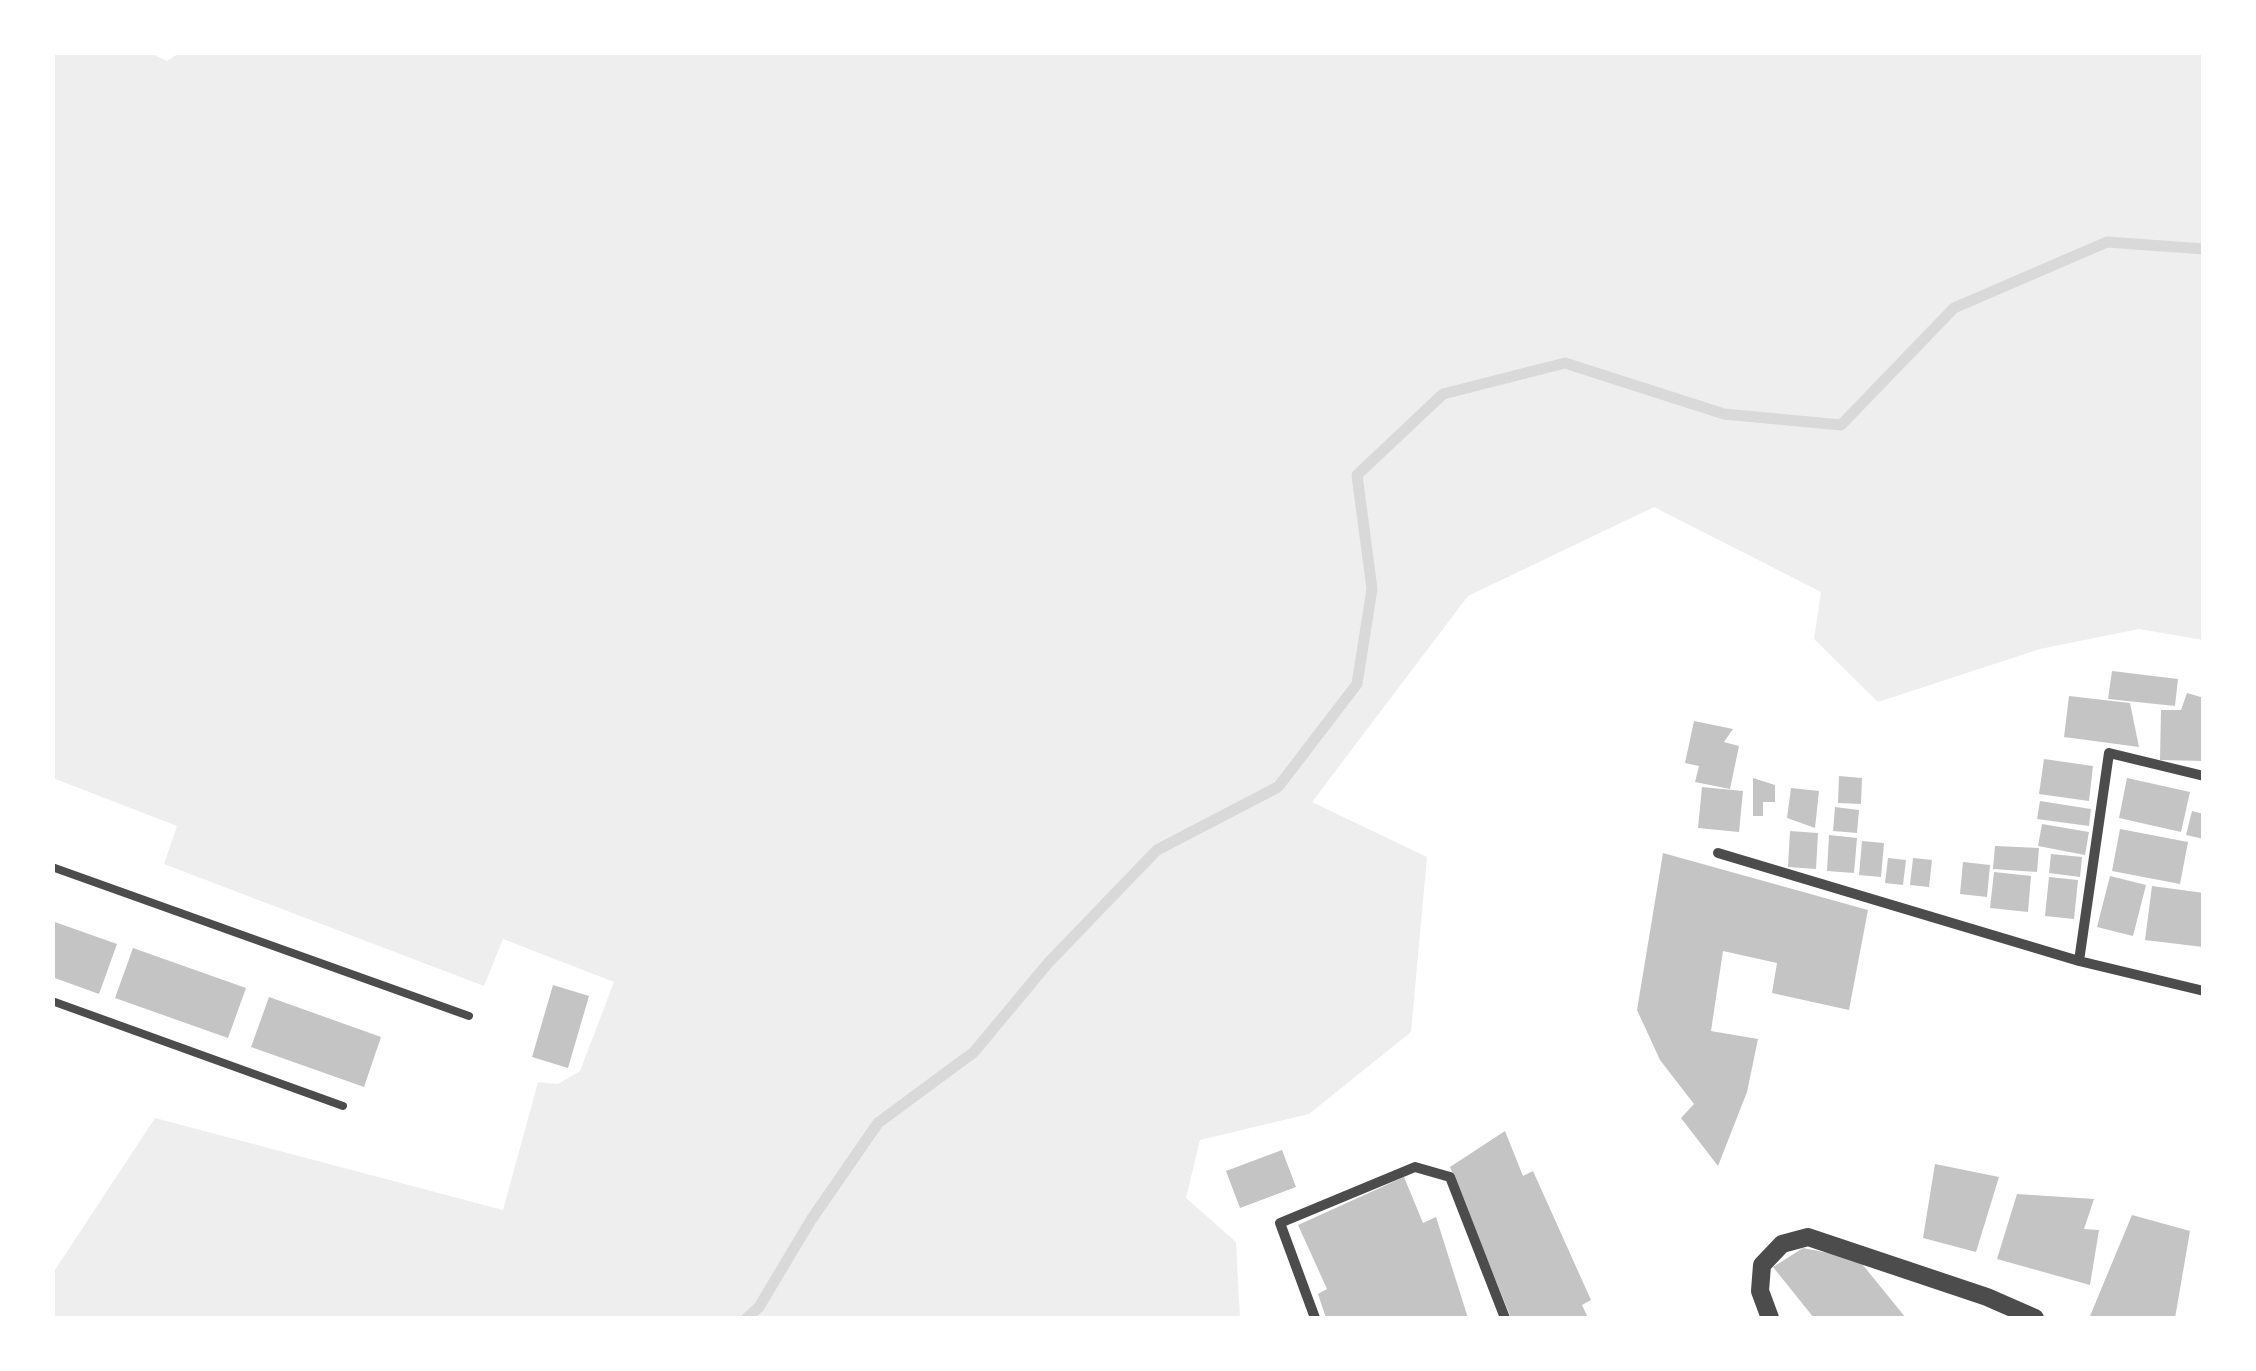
<!DOCTYPE html>
<style>
body{margin:0}
#map{position:relative;width:2256px;height:1371px;overflow:hidden;background:#fff;font-family:"PT Sans Narrow",sans-serif}
canvas{display:block}
.frame{position:absolute;inset:0;border:55px solid #fff;pointer-events:none}
</style>
<div id="map">
<canvas width="2256" height="1371"></canvas>
<div class="frame"></div>
</div>
<script>
const g = document.querySelector('canvas').getContext('2d');
g.lineJoin = 'round';
function paint(path, color) {
  g.fillStyle = color;
  g.fill(path, 'evenodd');
}
function toPath(rows) {
  const path = new Path2D();
  for (const r of rows) {
    path.moveTo(r[0], r[1]);
    for (let i = 2; i < r.length; i += 2) path.lineTo(r[i], r[i + 1]);
  }
  return path;
}
function stroke(path, color, width, dash) {
  g.strokeStyle = color;
  g.lineWidth = width;
  g.lineCap = dash ? 'butt' : 'round';
  g.setLineDash(dash || []);
  g.stroke(path);
}
paint(toPath([
 [181,52,2203,53,2203,640,2139,629,2040,649,1878,702,1814,639,1821,592,1654,507,1468,596,1312,802,1427,857,1411,1032,1309,1114,1200,1140,1186,1198,1236,1242,1240,1318,53,1318,53,1273,155,1118,503,1210,538,1082,558,1084,580,1071,614,982,503,939,484,986,164,864,177,826,53,778,53,53,150,53,167,61]
]), '#eee');
stroke(toPath([
 [747,1318,759,1307,811,1220,878,1123,974,1052,1049,962,1157,850,1278,787,1357,684,1372,589,1357,475,1443,394,1565,363,1724,414,1841,425,1954,308,2107,242,2204,249]
]), '#d9d9d9', 11);
paint(toPath([
 [2112,671,2178,679,2175,706,2108,699],
 [2187,693,2204,698,2204,761,2160,760,2161,710,2181,710],
 [2069,696,2130,703,2139,747,2064,737],
 [1694,721,1733,729,1724,742,1739,746,1730,789,1695,782,1699,766,1685,763],
 [2044,759,2093,766,2089,801,2039,794],
 [1839,776,1862,778,1861,804,1838,803],
 [1753,778,1775,785,1775,802,1763,802,1763,816,1753,816],
 [2127,778,2190,792,2181,832,2119,818],
 [1702,787,1743,791,1739,832,1698,828],
 [1791,788,1819,791,1815,828,1787,818],
 [2040,801,2091,809,2089,826,2037,819],
 [1835,807,1859,810,1857,833,1833,831],
 [2192,811,2204,814,2204,839,2186,835],
 [2042,824,2089,832,2085,855,2038,846],
 [2120,829,2188,842,2180,884,2112,871],
 [1790,831,1818,833,1816,869,1788,867],
 [1829,835,1857,838,1854,873,1827,871],
 [1862,841,1884,843,1881,877,1859,875],
 [1995,846,2039,848,2037,872,1993,869],
 [1663,853,1868,910,1849,1010,1772,993,1777,963,1723,951,1711,1031,1758,1039,1747,1092,1718,1166,1681,1118,1694,1104,1660,1060,1637,1010],
 [2051,854,2082,857,2080,877,2049,873],
 [1888,858,1906,860,1903,885,1885,883],
 [1913,858,1932,860,1929,887,1910,885],
 [1963,862,1990,865,1987,897,1960,894],
 [1994,872,2031,876,2028,912,1990,908],
 [2110,876,2146,885,2133,936,2097,927],
 [2049,877,2078,880,2074,919,2045,916],
 [2152,886,2204,893,2203,947,2145,940],
 [52,921,117,944,99,994,52,977],
 [133,948,246,988,228,1038,115,998],
 [553,985,589,996,568,1068,532,1057],
 [269,997,381,1037,364,1087,251,1047],
 [1505,1131,1523,1176,1533,1171,1591,1300,1582,1305,1588,1318,1511,1318,1450,1167],
 [1282,1150,1296,1187,1240,1208,1226,1171],
 [1935,1164,1999,1177,1976,1252,1923,1238],
 [1404,1177,1423,1223,1436,1217,1468,1318,1326,1318,1318,1294,1327,1289,1298,1225],
 [2017,1194,2094,1199,2084,1229,2099,1230,2090,1285,1997,1259],
 [2132,1215,2190,1231,2175,1318,2090,1316],
 [1803,1248,1858,1259,1906,1318,1814,1318,1773,1267]
]), '#c4c4c4');
stroke(toPath([
 [52,867,469,1016],
 [52,1001,343,1106]
]), '#4c4c4c', 8);
stroke(toPath([
 [1718,853,2079,961,2204,991],
 [2079,961,2109,753,2204,776],
 [1315,1318,1280,1223,1415,1167,1450,1177,1505,1318]
]), '#4c4c4c', 10);
stroke(toPath([
 [1770,1318,1760,1291,1762,1265,1782,1244,1808,1237,1987,1297,2035,1318]
]), '#4c4c4c', 18);
</script>
